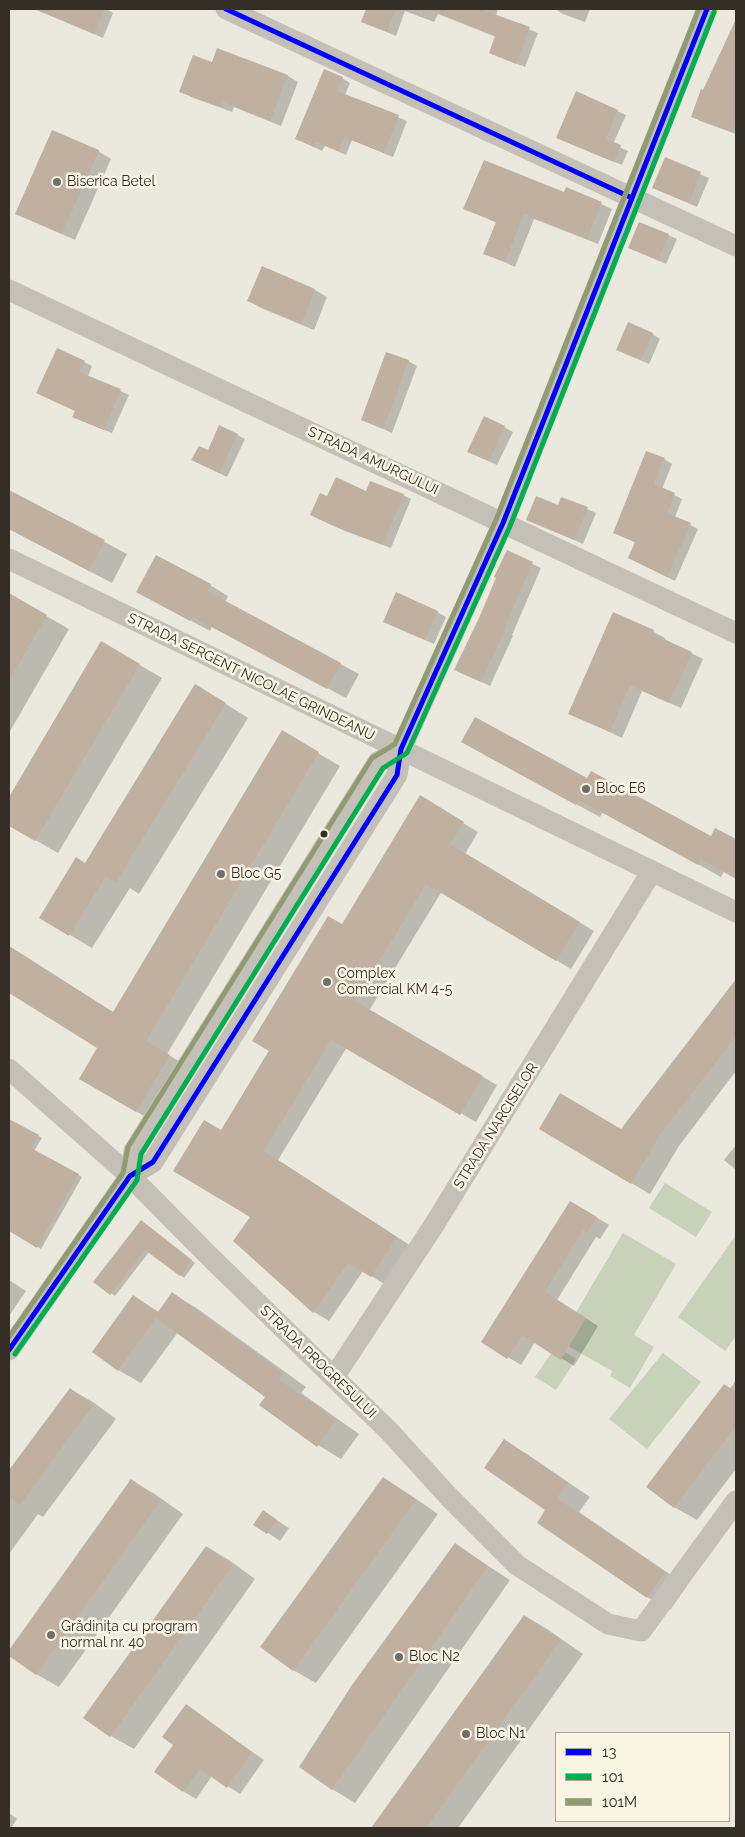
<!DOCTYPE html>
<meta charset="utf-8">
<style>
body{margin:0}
#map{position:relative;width:745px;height:1837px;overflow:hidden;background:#ebe8de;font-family:Raleway,sans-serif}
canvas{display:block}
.frame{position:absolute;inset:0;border:10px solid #342e26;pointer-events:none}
.legend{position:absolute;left:555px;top:1732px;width:175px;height:90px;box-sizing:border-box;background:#f9f4e4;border:1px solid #aaa598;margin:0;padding:6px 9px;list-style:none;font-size:15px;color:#342e26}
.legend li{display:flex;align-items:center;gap:10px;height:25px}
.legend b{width:25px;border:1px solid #aaa598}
</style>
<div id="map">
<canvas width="745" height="1837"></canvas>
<div class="frame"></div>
<ul class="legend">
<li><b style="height:6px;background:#00f"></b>13</li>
<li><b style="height:6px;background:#00b050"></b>101</li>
<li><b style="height:6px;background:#919b72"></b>101M</li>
</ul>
</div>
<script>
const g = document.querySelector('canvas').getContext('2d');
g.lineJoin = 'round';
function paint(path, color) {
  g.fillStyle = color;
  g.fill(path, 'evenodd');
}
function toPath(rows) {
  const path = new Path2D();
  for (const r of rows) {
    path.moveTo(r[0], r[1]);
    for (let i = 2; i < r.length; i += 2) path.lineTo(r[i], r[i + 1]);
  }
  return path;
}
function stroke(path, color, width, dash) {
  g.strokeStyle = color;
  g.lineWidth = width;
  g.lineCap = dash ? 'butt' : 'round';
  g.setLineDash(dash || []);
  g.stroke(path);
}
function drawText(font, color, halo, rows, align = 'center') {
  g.font = font + ' Raleway,sans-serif';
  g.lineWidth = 5;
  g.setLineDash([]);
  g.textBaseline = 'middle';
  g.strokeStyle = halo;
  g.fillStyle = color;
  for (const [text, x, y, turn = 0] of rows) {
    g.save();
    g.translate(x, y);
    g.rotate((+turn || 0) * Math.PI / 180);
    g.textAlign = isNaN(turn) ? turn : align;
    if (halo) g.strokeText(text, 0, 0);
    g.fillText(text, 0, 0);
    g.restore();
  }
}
paint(toPath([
 [665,1183,712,1212,696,1237,649,1208],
 [623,1233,676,1264,634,1335,654,1347,630,1388,610,1376,612,1371,559,1341],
 [736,1235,736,1336,725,1351,678,1317],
 [556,1346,576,1359,556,1390,535,1377],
 [663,1353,701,1382,647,1449,609,1419]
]), '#c7d2b8');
paint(toPath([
 [67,9,106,9,113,13,103,38,62,20],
 [368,9,498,9,496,16,538,33,525,67,490,53,496,37,438,14,434,22,405,11,396,36,363,22],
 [555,9,590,9,585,22,563,14],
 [736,22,736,134,700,121,692,116],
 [213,64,288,76,298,82,281,126,234,107,232,112,191,97,180,91],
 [342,78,350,83,345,95,407,121,393,157,352,140,346,155,325,146,322,151,297,139],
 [576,93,626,115,613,144,628,151,622,165,557,138],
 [98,151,111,159,75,240,17,214],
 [666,159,709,178,697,207,654,188],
 [567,188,612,209,598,244,534,219,515,267,485,253,497,223,465,208,565,193],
 [668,235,677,239,666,264,638,252],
 [262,268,315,290,327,297,314,330,261,308,249,301],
 [652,334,660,339,649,364,626,354],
 [408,361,417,366,392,433,363,420],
 [84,362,92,366,88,376,129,395,112,433,82,421,76,411,38,393],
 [504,427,513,432,497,465,477,456],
 [237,435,245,439,227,477,201,464],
 [664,459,672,464,662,489,682,499,675,517,698,529,675,581,637,562,636,543,615,533],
 [9,491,127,554,112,583,9,529],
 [367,493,403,495,411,499,391,548,345,531,319,519,328,498],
 [558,507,587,509,596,513,583,544,528,519],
 [507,552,541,568,512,635,513,636,490,686,464,674,480,619],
 [210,585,228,596,225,602,359,674,346,698,212,626,210,631,156,602],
 [11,596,69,629,9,733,9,600],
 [437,612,446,617,434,644,393,626],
 [613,614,654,632,665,638,665,640,703,659,681,708,642,691,622,738,570,713],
 [102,643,162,678,58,853,9,825,9,800],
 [218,699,248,718,139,894,130,888,92,948,70,935,85,864],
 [282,732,340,766,167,1054,190,1068,158,1124,80,1079,99,1048,9,991,9,946,114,1013],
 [485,755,588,780,711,838,716,830,736,841,736,878,724,871,721,877,603,812,600,817],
 [420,797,478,832,465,854,594,931,571,969,442,891,369,1011,497,1085,476,1122,347,1047,278,1160,411,1246,386,1285,363,1271,329,1321,314,1312,235,1241,252,1217,221,1131],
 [736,981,736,1071,679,1146,650,1194,631,1183,621,1131],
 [10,1121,42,1138,34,1151,82,1177,41,1249,9,1229],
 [736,1145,736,1170,724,1160],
 [583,1209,609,1225,600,1239,596,1237,557,1300,598,1326,574,1366,535,1342,521,1365,483,1342],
 [145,1224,195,1263,184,1278,149,1252,115,1296,95,1282],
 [9,1280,26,1291,9,1316],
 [172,1294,195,1307,306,1387,301,1393,359,1434,341,1459,318,1445,267,1397,178,1332,141,1383,118,1370,134,1297,159,1312],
 [736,1380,736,1469,697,1520,674,1507,730,1389],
 [70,1389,93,1402,116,1419,43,1517,38,1514,9,1554,9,1472],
 [505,1441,527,1454,590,1497,579,1512,687,1586,670,1610,647,1597,547,1510],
 [383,1478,406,1492,438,1514,316,1683,293,1670],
 [132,1481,155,1494,183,1514,59,1687,36,1674,9,1654,9,1652],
 [264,1512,289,1528,280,1541,255,1524],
 [456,1545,510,1580,355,1803,332,1789],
 [207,1547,229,1560,255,1579,134,1749,111,1736],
 [525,1616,547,1629,583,1654,458,1828,372,1828],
 [186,1706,264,1760,240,1794,212,1776,196,1799,183,1791,175,1745],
 [9,1813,17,1819,11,1828,9,1828]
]), '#0003');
paint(toPath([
 [34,9,105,9,94,34],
 [366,9,396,9,387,32,361,22],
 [429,9,480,9,530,27,516,64,489,53,495,36],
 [736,19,736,122,732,132,691,117,701,89,703,90],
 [217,48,288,75,270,121,223,102,221,107,179,92,193,55,212,62],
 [324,69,343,77,337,91,399,115,384,153,344,137,338,151,316,142,314,147,295,139],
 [576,91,618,110,606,139,621,145,614,162,556,138],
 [52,130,99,150,62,234,15,214],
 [665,157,701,172,689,203,652,188],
 [484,160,564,192,566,187,602,202,587,239,524,214,505,262,483,254,496,222,463,209],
 [639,222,669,234,658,260,628,248],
 [262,266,315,289,301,324,247,301],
 [628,322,653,333,641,360,616,350],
 [57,348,85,361,79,372,121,389,104,430,72,417,75,411,36,393],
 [386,352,409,360,383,429,361,420],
 [484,416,505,426,489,461,467,452],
 [219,425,238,434,219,473,191,460,199,446,208,450],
 [646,451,665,458,654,484,675,493,667,513,691,523,667,577,628,558,635,542,613,533],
 [336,477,366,491,370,481,404,494,383,545,336,527,310,515,320,493,327,496],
 [9,490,105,540,89,571,9,529],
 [536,496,558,505,561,497,588,507,574,540,526,520],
 [507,550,533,562,504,629,505,630,481,682,454,670,479,618,496,578,494,577],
 [156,555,211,584,207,591,341,663,327,689,193,617,190,621,136,592],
 [396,592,438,611,425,640,383,622],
 [9,593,47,615,9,681],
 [613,612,654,630,653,634,692,652,669,703,630,685,610,732,568,714],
 [101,641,140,664,35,841,9,826,9,797],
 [195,684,226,703,116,882,106,876,69,936,39,918,76,857,85,863],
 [475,717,587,778,591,771,711,836,715,828,736,839,736,879,701,859,698,865,579,800,576,805,461,742],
 [282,730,319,752,146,1041,170,1055,136,1112,79,1079,97,1048,9,993,9,946,113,1012],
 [420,795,464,822,450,844,580,922,556,961,426,884,355,1001,483,1076,460,1115,331,1040,264,1151,397,1237,371,1277,348,1263,313,1313,233,1241,250,1217,173,1171,204,1120,221,1130,269,1051,252,1041,328,916,342,924],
 [736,979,736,1036,660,1135,631,1184,539,1129,560,1093,621,1129],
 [9,1119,39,1135,31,1148,79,1174,37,1248,9,1231],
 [570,1201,597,1217,587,1233,583,1230,545,1292,586,1318,561,1360,522,1335,507,1359,481,1342],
 [141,1220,192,1260,180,1276,145,1250,110,1295,93,1282],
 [172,1292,283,1373,279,1379,336,1420,317,1447,259,1405,265,1397,156,1318,118,1371,92,1352,133,1295,158,1312],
 [724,1384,736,1392,736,1426,674,1508,646,1487],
 [70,1388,93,1405,20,1505,9,1496,9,1470],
 [504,1439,568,1483,557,1498,665,1572,647,1598,537,1523,545,1510,484,1468],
 [383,1477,416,1500,293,1671,260,1647],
 [131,1479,161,1500,36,1675,9,1656,9,1650],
 [263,1510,277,1520,267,1534,253,1525],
 [455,1543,488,1566,332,1790,299,1767,352,1685],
 [206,1546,233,1565,110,1737,83,1718],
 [524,1615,561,1640,426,1828,371,1828],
 [186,1704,252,1752,227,1788,200,1769,183,1792,154,1772,173,1745,162,1737]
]), '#bfb09f');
stroke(toPath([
 [226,9,736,246],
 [9,290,736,633],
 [9,559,736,912],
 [9,1069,130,1176,207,1254,389,1431,449,1497,517,1565,608,1624,641,1631,736,1501],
 [130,1176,134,1151,330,838,378,762,401,749],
 [9,1350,130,1176,153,1162,397,775,401,749,503,523,707,9],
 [334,1377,434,1225,652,871]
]), '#c4c0b7', 21);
stroke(toPath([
 [226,9,632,198],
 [9,1350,130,1176,153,1162,397,775,401,749,503,523,707,9]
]), '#00f', 5);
stroke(toPath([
 [15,1354,137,1180,141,1154,383,768,407,753,510,526,714,12]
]), '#00b050', 5);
stroke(toPath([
 [9,1337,123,1173,128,1147,372,758,395,744,496,520,699,9]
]), '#919b72', 5);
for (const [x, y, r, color] of [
 [57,182,5,"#746f66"],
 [586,789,5,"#746f66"],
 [324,834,4.5,"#342e26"],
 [221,874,5,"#746f66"],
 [327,982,5,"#746f66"],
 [51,1635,5,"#746f66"],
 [399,1657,5,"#746f66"],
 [466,1734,5,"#746f66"]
]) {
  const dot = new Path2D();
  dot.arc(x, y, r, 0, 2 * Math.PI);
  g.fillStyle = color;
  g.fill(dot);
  stroke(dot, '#f9f4e4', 2);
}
drawText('14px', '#342e26', '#f9f4e4', [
 ["Biserica Betel",67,182],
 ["Bloc E6",596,789],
 ["Bloc G5",231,874],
 ["Complex",337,974],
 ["Comercial KM 4-5",337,990],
 ["Grădinița cu program",61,1627],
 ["normal nr. 40",61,1643],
 ["Bloc N2",409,1657],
 ["Bloc N1",476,1734]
], 'left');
drawText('14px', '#342e26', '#f9f4e4', [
 ["STRADA AMURGULUI",373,461,25],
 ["STRADA SERGENT NICOLAE GRINDEANU",251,677,26],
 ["STRADA NARCISELOR",496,1126,-58],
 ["STRADA PROGRESULUI",318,1362,44]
]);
</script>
